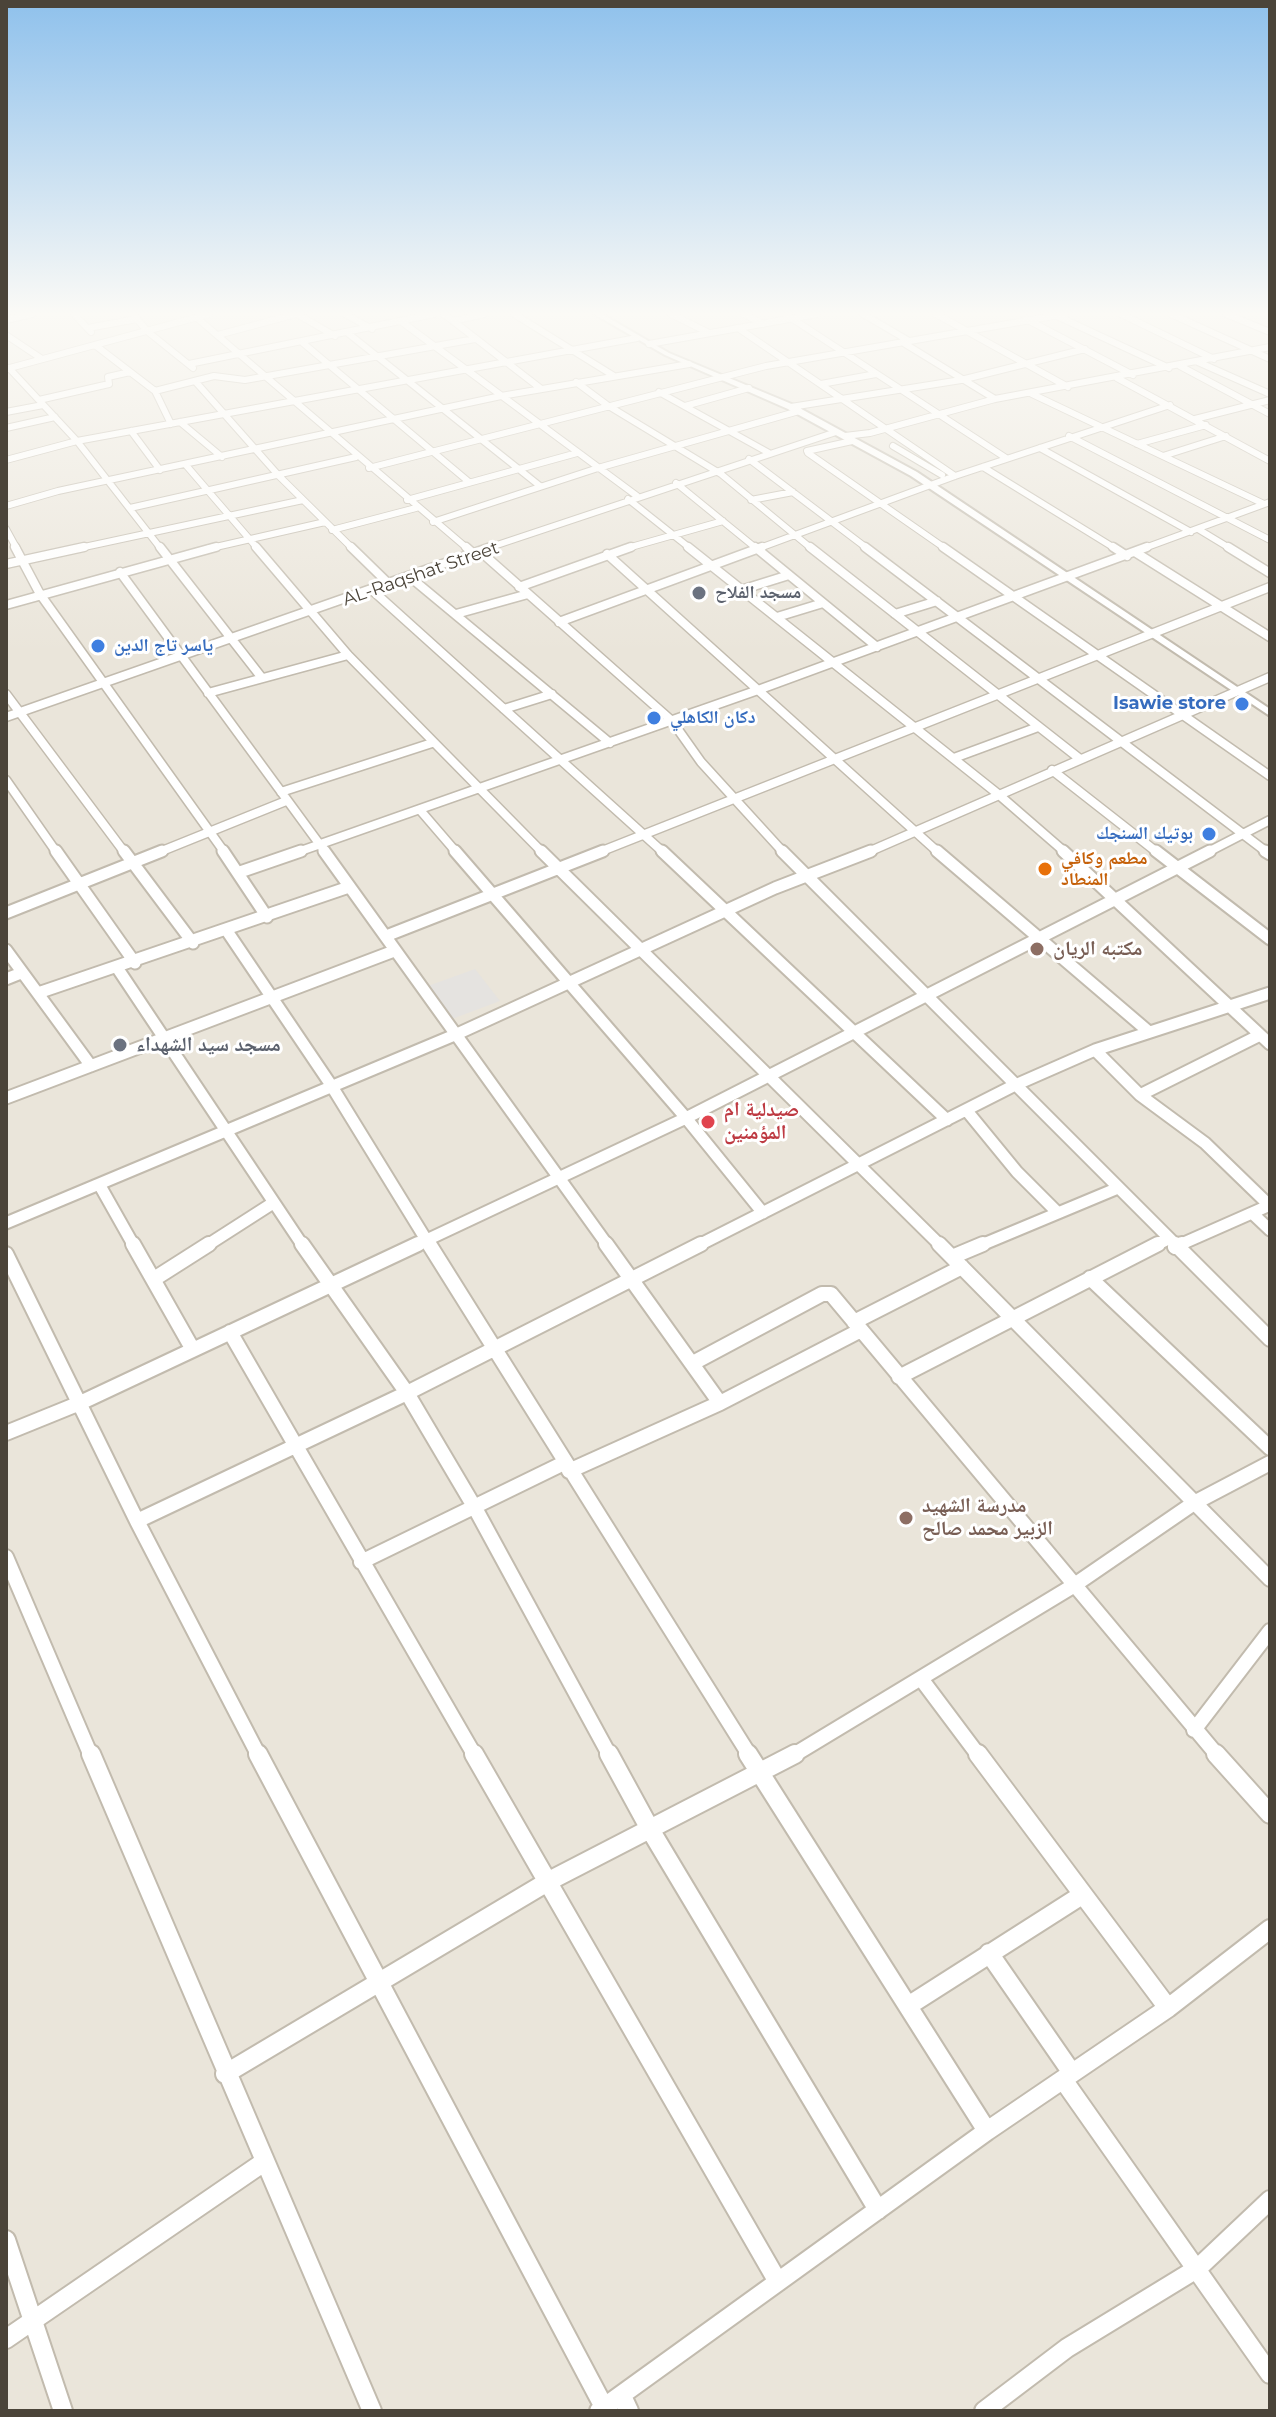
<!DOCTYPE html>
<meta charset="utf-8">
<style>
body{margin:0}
#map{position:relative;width:1276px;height:2417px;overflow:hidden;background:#f6f3ec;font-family:Montserrat,sans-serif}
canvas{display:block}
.frame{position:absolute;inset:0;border:8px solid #4b4439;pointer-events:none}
</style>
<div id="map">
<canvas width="1276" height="2417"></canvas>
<div class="frame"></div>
</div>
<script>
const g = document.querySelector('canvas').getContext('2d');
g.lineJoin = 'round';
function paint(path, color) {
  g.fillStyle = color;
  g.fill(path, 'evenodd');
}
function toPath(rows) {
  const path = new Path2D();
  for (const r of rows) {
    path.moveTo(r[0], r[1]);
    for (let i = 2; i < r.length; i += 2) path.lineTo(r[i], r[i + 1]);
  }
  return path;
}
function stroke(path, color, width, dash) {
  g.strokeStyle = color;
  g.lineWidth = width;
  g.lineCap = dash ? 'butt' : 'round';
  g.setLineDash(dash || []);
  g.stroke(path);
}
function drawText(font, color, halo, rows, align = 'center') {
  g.font = font + ' Montserrat,"Noto Naskh Arabic",sans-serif';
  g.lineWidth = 6;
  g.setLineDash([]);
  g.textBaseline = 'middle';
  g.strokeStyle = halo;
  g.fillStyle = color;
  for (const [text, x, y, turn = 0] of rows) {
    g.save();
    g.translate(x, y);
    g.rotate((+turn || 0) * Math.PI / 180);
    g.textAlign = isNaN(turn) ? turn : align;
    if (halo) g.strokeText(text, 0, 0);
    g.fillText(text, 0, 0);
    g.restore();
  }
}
paint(toPath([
 [6,314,1270,314,1270,2411,6,2411]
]), '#eae5da');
paint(toPath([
 [475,969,500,1001,452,1019,428,986]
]), '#e5e3e0');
const minorFar4 = toPath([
 [74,314,91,332],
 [133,314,147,331,193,368],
 [297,314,335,336],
 [345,314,372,329],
 [444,314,540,388],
 [514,314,614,376],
 [671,314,709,333],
 [744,314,763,324],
 [785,314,1006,458],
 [863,314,909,341],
 [936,314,1068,387],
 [1121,314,1214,359],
 [1171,314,1270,359],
 [1226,314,1270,332],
 [1057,316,1169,368],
 [197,318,468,549],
 [1026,319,1133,375],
 [6,320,32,314],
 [453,321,484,314],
 [402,322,637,496],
 [88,328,137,319],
 [738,328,955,476],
 [349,334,540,486],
 [6,335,42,359],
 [218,335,296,314],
 [902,342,995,399],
 [303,343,469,482],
 [649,344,817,314],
 [95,345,155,391,171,424],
 [1198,362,1270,394],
 [189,364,434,314],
 [1180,366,1270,414],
 [9,368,77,441,161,549],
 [6,369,209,314],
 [1117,378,1270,461],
 [195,381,279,476,353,549],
 [576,382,607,405,721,474,812,549],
 [821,384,876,374],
 [155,391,214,376,245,380,475,339],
 [659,392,769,453],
 [1032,394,1264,504],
 [39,400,109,384,108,377,130,372],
 [685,406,749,388],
 [791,407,961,380,1085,349],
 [6,412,43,405],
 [1195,419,1270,400],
 [180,422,222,457],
 [6,428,55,417],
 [131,431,160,470],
 [845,436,870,433,995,399,1270,347],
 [1069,436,1270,540],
 [1137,444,1206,425],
 [893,446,942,475],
 [1040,448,1191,532],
 [807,451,852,441],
 [808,453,946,549],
 [1163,456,1226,436],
 [749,459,868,549],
 [6,460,77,441,637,338],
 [185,464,258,549],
 [983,467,1116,549],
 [369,468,766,366,1065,314],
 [676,483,757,549],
 [628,499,691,549],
 [407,500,577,453],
 [751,500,793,492],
 [6,506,58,491,501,396,689,364],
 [130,508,356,457],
 [433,522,598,468,799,411],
 [6,529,17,549],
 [1198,529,1231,549],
 [332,530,416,508],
 [75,549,303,500],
 [207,549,325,522],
 [485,549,836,432],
 [624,549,723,521],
 [757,549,955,476,1170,405],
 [1142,549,1270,502]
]);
const minorFar3 = toPath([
 [15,547,40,594,225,853],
 [160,547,262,678],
 [256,547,348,655,543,853],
 [351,547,389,584],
 [466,547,475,555],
 [688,547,998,794,1066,853],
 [755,547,877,647],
 [810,547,1080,759],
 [865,547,1268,853],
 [943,547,1270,776],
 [1113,547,1127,556],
 [1228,547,1270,573],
 [1135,552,1270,637],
 [482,553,672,721,701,762,784,853],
 [607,554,939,853],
 [6,564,84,547],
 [120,572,326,853],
 [410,577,610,743],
 [519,587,631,547],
 [744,589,789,575],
 [372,590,664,853],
 [6,605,216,547],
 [456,614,528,594],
 [895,614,937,601],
 [777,617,823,603],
 [559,622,762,547],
 [208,693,348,655],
 [6,694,125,853],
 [504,709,552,694],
 [6,717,491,547],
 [954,758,1038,727],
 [1052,770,1158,853],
 [6,780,57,853],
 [281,792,432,743],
 [420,810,457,853],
 [157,853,286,801],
 [295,853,758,690,1147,547],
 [597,853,1270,587],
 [866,853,1270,677],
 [1206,853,1270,820]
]);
const minorFar2 = toPath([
 [56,851,135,963],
 [124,851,193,943],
 [223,851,267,917],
 [324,851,608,1246],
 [455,851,686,1118,763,1213],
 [541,851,941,1246],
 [662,851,947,1120],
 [782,851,1177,1246],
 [937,851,1149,1032],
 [1063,851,1270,1044],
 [1156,851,1270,939],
 [1265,851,1270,854],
 [240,872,301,851],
 [6,913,162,851],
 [227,931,331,1085,430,1246],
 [386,936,603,851],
 [6,950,91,1066],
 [118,969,303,1246],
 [6,979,21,973],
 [38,993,349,887],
 [1095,1050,1140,1095,1205,1143,1269,1205],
 [1140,1095,1260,1035],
 [6,1098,394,951],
 [967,1111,1017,1172,1057,1212],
 [99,1184,134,1246],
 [1252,1213,1270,1230],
 [6,1223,457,1034,775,888,871,851],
 [206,1246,273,1203],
 [414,1246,686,1118,1210,851],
 [697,1246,1013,1086,1095,1050,1270,993],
 [979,1246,1118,1188],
 [1154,1246,1168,1239],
 [1177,1246,1270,1205]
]);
const minorFar1 = toPath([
 [133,1244,192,1348],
 [302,1244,407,1393,475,1508,610,1756],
 [429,1244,750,1756],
 [606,1244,720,1403],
 [939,1244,1270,1579],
 [1175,1244,1270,1339],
 [1175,1247,1182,1244],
 [6,1254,137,1521,259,1756],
 [952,1257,983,1244],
 [1090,1278,1270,1448],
 [154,1279,209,1244],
 [854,1322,962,1267],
 [230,1332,475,1756],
 [693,1363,822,1294,831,1294,1218,1756],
 [899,1377,1158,1244],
 [6,1433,80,1403,418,1244],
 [569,1471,720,1403,861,1330],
 [137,1521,407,1393,701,1244],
 [6,1557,91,1756],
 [361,1562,564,1463],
 [922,1680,979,1756],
 [1194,1730,1270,1631],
 [792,1756,1073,1586,1194,1503,1270,1463]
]);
const minor = toPath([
 [91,1754,372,2411],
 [258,1754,604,2407],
 [474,1754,778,2282],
 [609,1754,651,1831,878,2210],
 [748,1754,987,2131],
 [978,1754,1168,2008],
 [1216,1754,1270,1814],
 [989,1953,1072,2073],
 [908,2006,1082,1895],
 [225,2074,549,1881,795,1754],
 [1064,2081,1270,2374],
 [6,2240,63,2411],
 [6,2339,264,2162],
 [622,2396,629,2411],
 [599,2411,987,2131,1168,2008,1270,1929],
 [984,2411,1067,2348,1198,2268,1270,2200]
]);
const tertiary = toPath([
 [594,314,602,314,669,353,794,405,917,472,1270,709,1270,716,911,476,788,409,665,355,594,314]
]);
stroke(minorFar4, '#c2bbae', 8);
stroke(minorFar3, '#c2bbae', 11);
stroke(minorFar2, '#c2bbae', 15);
stroke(minorFar1, '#c2bbae', 18);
stroke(minor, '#c2bbae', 22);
stroke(tertiary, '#c2bbae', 4);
stroke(minorFar4, '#fff', 6);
stroke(minorFar3, '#fff', 8);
stroke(minorFar2, '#fff', 11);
stroke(minorFar1, '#fff', 14);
stroke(minor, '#fff', 18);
paint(tertiary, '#fff');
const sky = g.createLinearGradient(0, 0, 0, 653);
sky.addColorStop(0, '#8fc1ec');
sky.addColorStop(0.48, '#fbfaf6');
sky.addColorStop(1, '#fbfaf600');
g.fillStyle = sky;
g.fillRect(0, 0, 1276, 653);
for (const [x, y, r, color] of [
 [699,593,8,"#6b7280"],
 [98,646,8,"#3f7fe0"],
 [1242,704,8,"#3f7fe0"],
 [654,718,8,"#3f7fe0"],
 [1209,834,8,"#3f7fe0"],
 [1045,869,8,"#e8710a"],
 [1037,949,8,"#8d6e63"],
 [120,1045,8,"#6b7280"],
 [708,1122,8,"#e0444e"],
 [906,1518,8,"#8d6e63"]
]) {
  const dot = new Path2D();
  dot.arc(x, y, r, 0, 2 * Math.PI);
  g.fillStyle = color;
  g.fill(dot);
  stroke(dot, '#fff', 3);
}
drawText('18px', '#4b4439', '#fff', [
 ["AL-Raqshat Street",421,574,-19]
]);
drawText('bold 18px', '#5b616d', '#fff', [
 ["مسجد الفلاح",715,593]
], 'left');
drawText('bold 18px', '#366cbe', '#fff', [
 ["ياسر تاج الدين",114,646],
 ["Isawie store",1226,704,"right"],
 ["دكان الكاهلي",670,718],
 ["بوتيك السنجك",1193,834,"right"]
], 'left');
drawText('bold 18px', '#c56008', '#fff', [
 ["مطعم وكافي",1061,859],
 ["المنطاد",1061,880]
], 'left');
drawText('bold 20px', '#785e54', '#fff', [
 ["مكتبه الريان",1053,949],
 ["مدرسة الشهيد",922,1506],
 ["الزبير محمد صالح",922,1529]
], 'left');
drawText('bold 20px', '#5b616d', '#fff', [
 ["مسجد سيد الشهداء",136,1045]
], 'left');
drawText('bold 20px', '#be3a42', '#fff', [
 ["صيدلية ام",724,1110],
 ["المؤمنين",724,1133]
], 'left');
</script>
